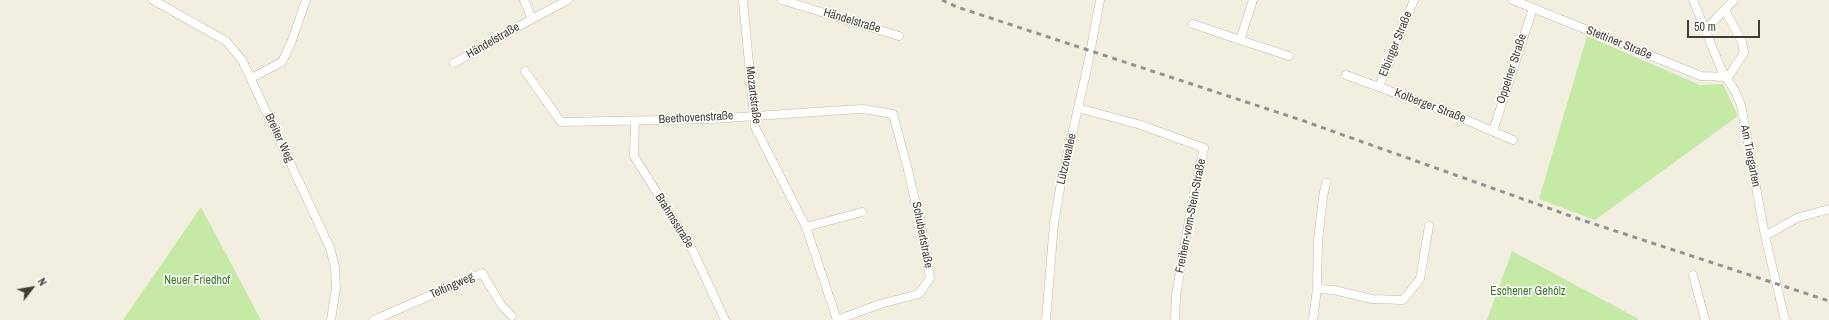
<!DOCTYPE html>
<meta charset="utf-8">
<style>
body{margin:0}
#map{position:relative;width:1829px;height:320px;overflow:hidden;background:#f2efe1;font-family:"Archivo Narrow",sans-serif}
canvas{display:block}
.north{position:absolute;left:12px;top:268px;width:40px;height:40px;-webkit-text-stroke:3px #fff;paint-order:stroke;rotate:59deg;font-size:11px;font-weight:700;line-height:16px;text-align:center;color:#433e32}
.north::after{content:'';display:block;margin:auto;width:14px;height:18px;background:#433e32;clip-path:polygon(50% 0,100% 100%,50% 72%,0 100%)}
.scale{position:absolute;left:1687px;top:20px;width:73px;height:18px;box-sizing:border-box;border:2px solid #433e32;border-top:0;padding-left:5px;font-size:12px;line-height:14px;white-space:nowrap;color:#433e32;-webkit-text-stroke:3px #fff;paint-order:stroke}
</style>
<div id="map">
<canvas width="1829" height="320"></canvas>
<div class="north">N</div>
<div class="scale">50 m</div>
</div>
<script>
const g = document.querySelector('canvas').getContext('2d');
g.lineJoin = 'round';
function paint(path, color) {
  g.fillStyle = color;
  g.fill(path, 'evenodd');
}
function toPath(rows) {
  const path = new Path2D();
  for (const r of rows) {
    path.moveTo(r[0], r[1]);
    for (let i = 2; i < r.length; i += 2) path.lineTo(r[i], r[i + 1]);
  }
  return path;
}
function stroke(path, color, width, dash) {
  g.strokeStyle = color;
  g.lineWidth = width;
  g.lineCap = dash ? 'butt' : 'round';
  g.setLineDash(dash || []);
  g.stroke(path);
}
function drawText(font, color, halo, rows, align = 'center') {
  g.font = font + ' "Archivo Narrow",sans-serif';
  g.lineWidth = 3;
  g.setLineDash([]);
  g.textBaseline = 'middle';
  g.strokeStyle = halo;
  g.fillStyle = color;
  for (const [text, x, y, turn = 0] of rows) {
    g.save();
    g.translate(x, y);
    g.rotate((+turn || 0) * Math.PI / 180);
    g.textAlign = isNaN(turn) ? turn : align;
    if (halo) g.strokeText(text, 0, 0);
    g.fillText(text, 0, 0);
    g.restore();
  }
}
paint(toPath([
 [1587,36,1700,85,1723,84,1738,116,1595,220,1539,199],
 [201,207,261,320,123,320],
 [1512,251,1637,318,1638,320,1487,320]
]), '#c4eaa6');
const street = toPath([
 [153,0,226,41,242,60,330,248,335,267,336,288,331,320],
 [524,0,532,19,568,0],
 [743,0,755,127,806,227,837,320],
 [782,0,899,36],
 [1513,0,1701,76,1728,77,1744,53,1742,42,1725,10],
 [1693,0,1722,71,1735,91,1741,105,1765,236,1785,320],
 [1193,24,1240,40,1253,0],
 [1705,30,1734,0],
 [1240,40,1289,56],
 [454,63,532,19],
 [525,71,561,122,711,119,844,110,863,109,893,114,908,170,922,231,930,278,919,294,880,304,837,320],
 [1346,75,1450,113,1513,140],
 [251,78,282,62,291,43,306,0],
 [1379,87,1414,0],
 [1078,108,1141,125,1204,148,1193,197,1176,296,1175,320],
 [635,121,634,156,692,249,725,320],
 [1493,131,1533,8],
 [806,227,862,212],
 [1765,236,1797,218,1829,209],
 [1693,275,1705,320],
 [1317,289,1334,290,1372,299,1403,300,1420,279,1429,226],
 [374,320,482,273,502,306,512,316],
 [1046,320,1054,223,1061,183,1088,64,1100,0],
 [1313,320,1317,289,1318,241,1323,197,1326,183]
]);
stroke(street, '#c0bba6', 9);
stroke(street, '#fff', 8);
stroke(toPath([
 [942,0,957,7,1301,120,1579,219,1829,301]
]), '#929292', 3, [5, 5]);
drawText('12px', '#433e32', '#fff', [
 ["Händelstraße",852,21,17],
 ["Händelstraße",493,41,-30],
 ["Stettiner Straße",1619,43,22],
 ["Elbinger Straße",1396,44,-68],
 ["Oppelner Straße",1512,69,-72],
 ["Mozartstraße",753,95,83],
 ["Kolberger Straße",1430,106,21],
 ["Beethovenstraße",696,118,-3],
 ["Breiter Weg",279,138,65],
 ["Am Tiergarten",1750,156,79],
 ["Lützowallee",1067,159,-77],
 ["Freiherr-vom-Stein-Straße",1191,216,-79],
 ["Brahmsstraße",674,221,58],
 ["Schubertstraße",922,235,79],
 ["Teltingweg",452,286,-24]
]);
drawText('12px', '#397723', '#fff', [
 ["Neuer Friedhof",197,281],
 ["Eschener Gehölz",1528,292]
]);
</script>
